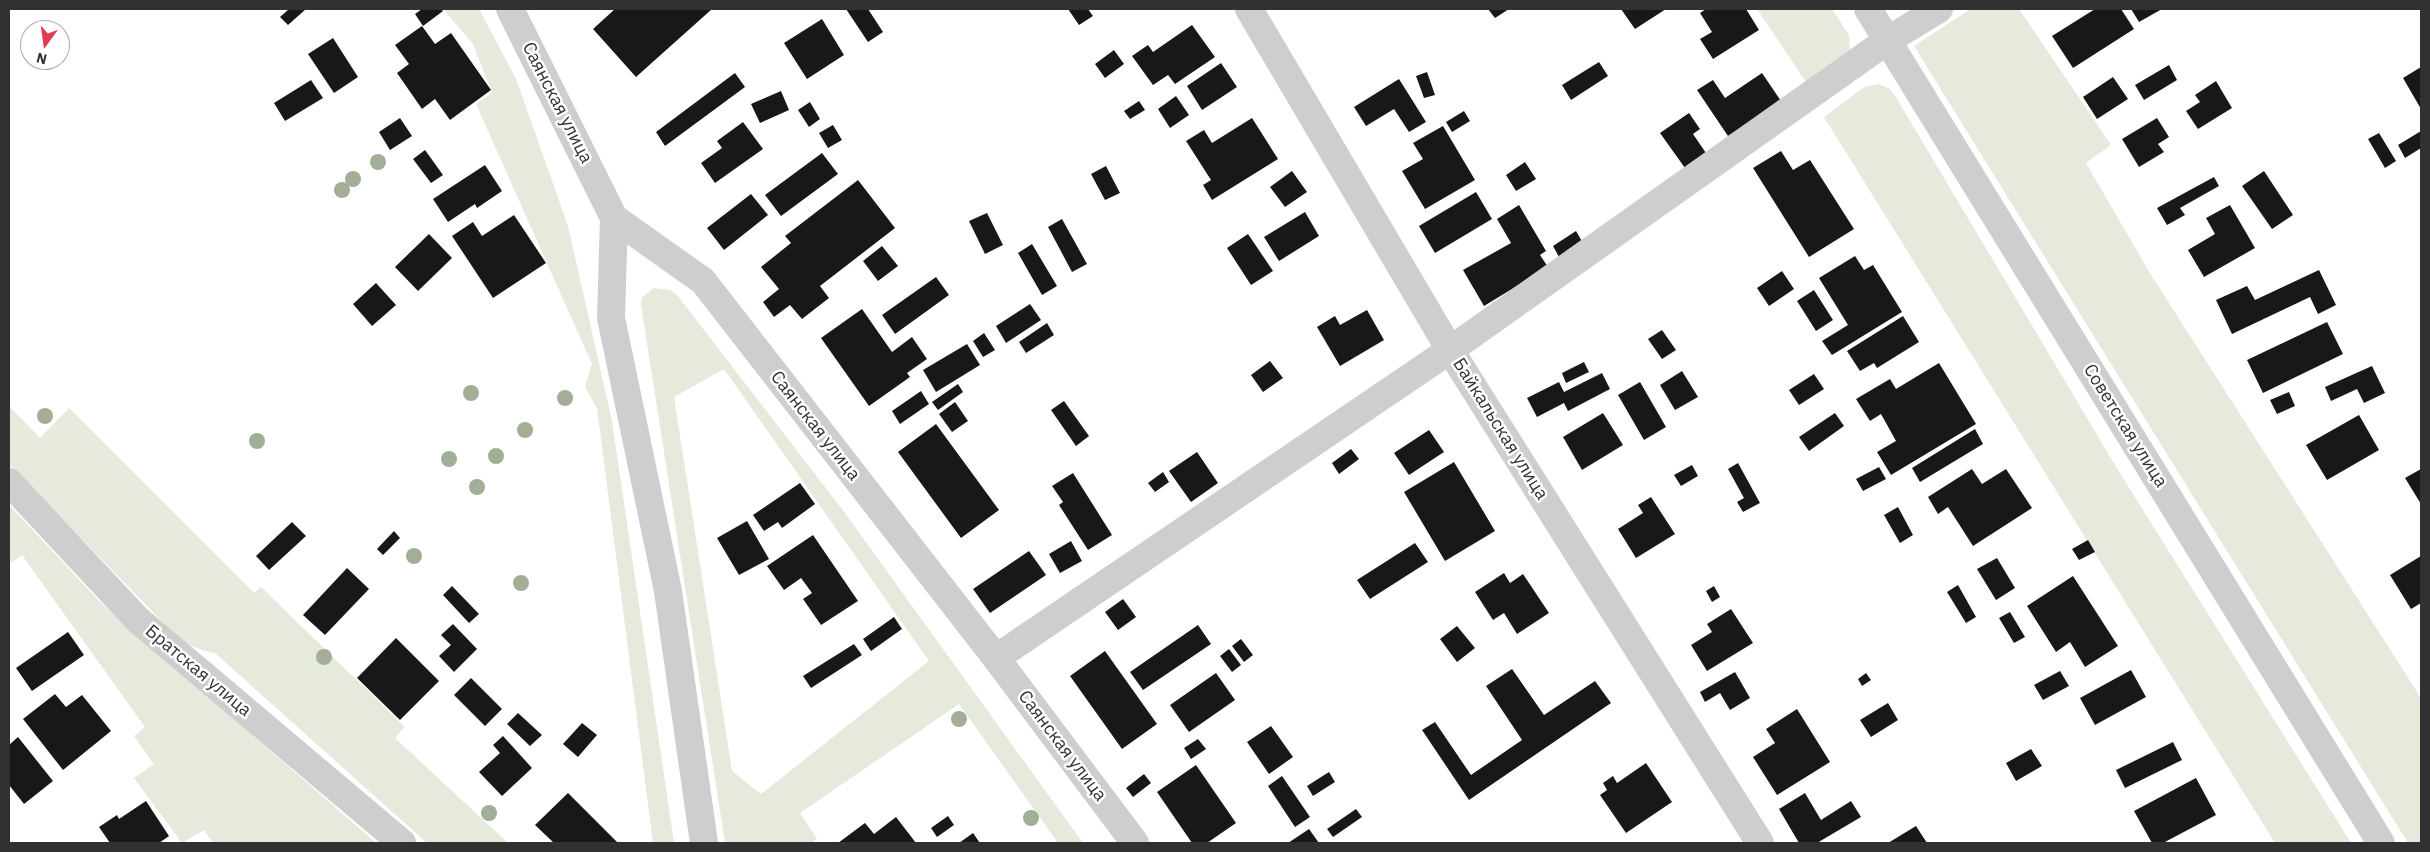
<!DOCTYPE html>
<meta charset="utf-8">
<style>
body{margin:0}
#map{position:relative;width:2430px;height:852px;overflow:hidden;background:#fff;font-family:"IBM Plex Sans",sans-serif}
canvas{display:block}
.frame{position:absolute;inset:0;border:10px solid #313131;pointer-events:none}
.north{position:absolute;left:20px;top:20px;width:50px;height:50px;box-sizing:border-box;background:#fff;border:1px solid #adadad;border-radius:50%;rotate:194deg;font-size:14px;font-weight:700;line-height:20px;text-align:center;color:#313131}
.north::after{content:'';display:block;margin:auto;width:18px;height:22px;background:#e03c4f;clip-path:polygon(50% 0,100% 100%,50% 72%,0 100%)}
</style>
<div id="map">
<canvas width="2430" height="852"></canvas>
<div class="frame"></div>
<div class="north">N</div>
</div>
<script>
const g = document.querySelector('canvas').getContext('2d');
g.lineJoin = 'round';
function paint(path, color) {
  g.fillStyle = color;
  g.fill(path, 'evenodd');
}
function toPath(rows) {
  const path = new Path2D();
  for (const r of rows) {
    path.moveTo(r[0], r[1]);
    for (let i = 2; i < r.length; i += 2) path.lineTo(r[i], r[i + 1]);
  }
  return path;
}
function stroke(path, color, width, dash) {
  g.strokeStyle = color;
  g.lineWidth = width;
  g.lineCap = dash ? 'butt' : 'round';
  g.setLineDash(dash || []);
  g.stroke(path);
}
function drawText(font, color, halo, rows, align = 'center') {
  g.font = font + ' "IBM Plex Sans",sans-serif';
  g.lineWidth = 5;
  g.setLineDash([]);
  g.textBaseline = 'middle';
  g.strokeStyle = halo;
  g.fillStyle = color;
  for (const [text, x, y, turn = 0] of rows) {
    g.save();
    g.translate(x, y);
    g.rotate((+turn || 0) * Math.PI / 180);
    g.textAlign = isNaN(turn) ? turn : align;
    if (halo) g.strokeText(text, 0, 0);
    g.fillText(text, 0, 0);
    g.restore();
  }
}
paint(toPath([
 [443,9,479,9,516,79,568,226,612,421,674,843,653,843,597,408,585,387,592,364,476,104,492,93,473,44],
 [1757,9,1832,9,1849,35,1850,50,1808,85],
 [1971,9,2019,9,2111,145,2086,163,2148,270,2421,698,2421,843,2408,843,1914,46],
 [1879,84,1890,89,1897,99,2118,470,2351,843,2275,843,1824,117,1864,87],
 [654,288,670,290,677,295,842,509,1083,843,1058,843,959,704,800,813,817,839,811,843,725,843,641,305,642,297],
 [724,369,929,661,761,794,732,771,674,397],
 [9,406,40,438,69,408,254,593,261,587,405,727,395,738,508,843,427,843,215,653,202,650,182,642,9,464],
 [9,505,102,604,376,843,213,843,204,830,182,843,134,778,154,764,134,736,145,727,22,555,9,564]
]), '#e5eadd');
paint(toPath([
 [289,9,306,9,288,25,280,17],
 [422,9,441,9,443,11,423,26,415,14],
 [615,9,712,9,636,77,593,29],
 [846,9,868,9,883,32,868,42],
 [1068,9,1088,9,1093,16,1079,25],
 [1488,9,1509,9,1495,18],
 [1621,9,1666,9,1635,29],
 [1706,9,1746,9,1759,30,1713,59,1700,39,1712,32,1700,13],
 [2095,9,2121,9,2134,29,2073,68,2052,36],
 [2131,9,2162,9,2139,22],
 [822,19,844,55,807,79,784,43],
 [1192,25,1215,57,1175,84,1168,75,1153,85,1132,56,1148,45,1153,52],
 [422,26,435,44,451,33,491,90,450,120,435,99,422,109,397,73,409,64,395,45],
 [333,38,358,77,334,93,308,54],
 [1114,50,1124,64,1105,78,1095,64],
 [1599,62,1608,76,1571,100,1562,85],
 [1221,63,1237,87,1202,110,1187,86],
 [2169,65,2177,80,2144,100,2135,85],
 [2421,67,2421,109,2403,78],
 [1427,72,1435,95,1424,98,1416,76],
 [735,73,745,87,665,146,656,132],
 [1762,73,1781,101,1728,136,1697,90,1713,80,1725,98],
 [2113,77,2128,99,2097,119,2083,97],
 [1399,79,1426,122,1409,132,1394,109,1366,126,1354,107],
 [311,80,323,98,285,121,274,103],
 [2216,81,2232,108,2198,129,2186,111,2200,102,2195,95],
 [781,91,789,110,760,123,751,104],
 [1176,96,1189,115,1170,128,1158,109],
 [1139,101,1145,110,1130,119,1124,111],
 [810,102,820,119,809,127,798,110],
 [1464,111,1470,121,1452,132,1446,122],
 [1689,113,1700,129,1693,134,1706,153,1685,168,1660,133],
 [400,118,412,136,390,150,379,132],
 [1252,118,1278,159,1212,200,1203,185,1211,180,1186,141,1204,130,1212,143],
 [2157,118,2169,137,2158,144,2164,152,2139,167,2122,139],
 [743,122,763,149,715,183,701,163,722,148,717,141],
 [833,125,842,140,828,148,819,133],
 [1443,126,1475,180,1425,209,1402,171,1423,159,1413,143],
 [2421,131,2421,148,2405,158,2398,145],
 [2379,133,2396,161,2385,168,2368,139],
 [425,150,443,175,431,183,413,159],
 [1781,151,1793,170,1810,160,1854,229,1809,257,1753,168],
 [822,153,838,174,781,216,765,195],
 [1525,162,1536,179,1516,191,1506,175],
 [485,165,502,191,477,208,475,204,448,222,433,199],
 [1106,166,1120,193,1105,200,1091,174],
 [1292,171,1307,192,1285,207,1270,187],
 [2264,171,2293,215,2272,229,2242,186],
 [2214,177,2219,186,2180,208,2185,215,2167,225,2157,208],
 [858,180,895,228,820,286,829,298,802,319,790,305,774,317,763,302,779,289,761,267,791,243,785,236],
 [1476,192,1492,219,1435,253,1419,226],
 [751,194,768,215,724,250,707,228],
 [1519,205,1546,251,1540,255,1548,267,1484,306,1463,270,1511,243,1497,219],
 [2230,205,2255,248,2204,277,2188,250,2215,234,2206,218],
 [1305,212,1319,236,1279,261,1264,237],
 [987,213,1003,245,985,254,969,221],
 [514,215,546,263,493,298,452,236,473,222,482,236],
 [1062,219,1087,264,1072,272,1048,227],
 [1576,231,1583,243,1559,257,1553,246],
 [429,234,452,258,418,291,395,267],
 [1248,234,1273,271,1251,285,1227,248],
 [1032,244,1057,286,1042,295,1018,253],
 [882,246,898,266,878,281,863,261],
 [1855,256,1864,270,1873,265,1902,312,1832,355,1822,341,1848,325,1819,278],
 [2319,270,2336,305,2318,314,2310,297,2232,334,2216,300,2247,286,2255,300],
 [1782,271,1794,289,1769,306,1757,288],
 [936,277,949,295,895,334,882,315],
 [376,283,396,305,372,326,353,304],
 [1814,290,1833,320,1816,331,1797,301],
 [1030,304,1041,320,1006,343,996,326],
 [862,309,892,352,912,337,927,359,907,373,910,377,869,406,821,338],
 [1367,310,1384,340,1340,366,1317,327,1335,316,1340,325],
 [1903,316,1919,342,1877,368,1874,363,1860,371,1847,351],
 [2327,322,2343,354,2263,393,2247,360],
 [1047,323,1054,335,1026,353,1019,342],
 [1662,330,1676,350,1662,359,1648,339],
 [984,333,995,350,983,357,973,341],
 [967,344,980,365,936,392,923,370],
 [1270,361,1283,378,1263,392,1251,375],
 [1584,362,1589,372,1566,383,1562,373],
 [1939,363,1976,424,1891,475,1877,452,1896,441,1881,414,1870,421,1856,399,1890,379,1896,389],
 [2372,366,2385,393,2364,403,2357,389,2331,401,2325,387],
 [1682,371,1698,397,1675,410,1660,385],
 [1602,373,1610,389,1568,411,1564,403,1537,417,1527,398,1559,382,1564,392],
 [1814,374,1824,389,1799,405,1789,390],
 [1640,382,1666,427,1644,440,1618,395],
 [958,384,963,392,938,410,932,402],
 [921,391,929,404,900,424,892,411],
 [2289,392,2295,406,2277,414,2270,400],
 [1064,401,1089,436,1076,446,1051,410],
 [955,402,968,421,952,432,939,414],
 [1603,413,1623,445,1582,470,1563,437],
 [1835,413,1844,426,1809,451,1799,437],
 [2359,415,2379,450,2327,480,2306,445],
 [936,424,999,510,961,538,898,452],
 [1975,429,1983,444,1920,482,1912,468],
 [1429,430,1444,452,1409,475,1394,453],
 [1351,449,1359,459,1339,474,1332,463],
 [1197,452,1218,483,1191,502,1169,471],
 [1454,462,1495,531,1445,561,1404,492],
 [1738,463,1760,503,1743,512,1737,502,1744,498,1728,469],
 [1692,465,1698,476,1681,486,1674,475],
 [1879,467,1886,479,1863,491,1856,479],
 [1972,469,1982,484,2006,469,2032,508,1973,546,1948,507,1938,514,1928,497],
 [2421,469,2421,504,2405,478],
 [1163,472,1169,482,1155,492,1148,483],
 [1073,473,1112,535,1088,550,1059,505,1063,502,1052,486],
 [800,483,815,504,782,528,778,522,764,531,753,515],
 [1651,497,1675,534,1636,558,1618,529,1643,513,1638,505],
 [1898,507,1913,535,1900,543,1884,515],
 [747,521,769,559,739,575,717,538],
 [292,522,306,536,269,570,256,556],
 [394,531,400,538,383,555,377,549],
 [813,535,858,601,821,625,803,599,812,593,801,578,784,590,767,566],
 [2088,540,2095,552,2079,560,2072,549],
 [1071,541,1082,561,1060,573,1049,554],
 [1415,543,1428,562,1370,599,1357,580],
 [1029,551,1046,575,990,613,973,589],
 [2421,556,2421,603,2411,609,2390,575],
 [1997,558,2015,588,1996,600,1977,569],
 [347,568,369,589,325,635,303,615],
 [1504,573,1510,583,1523,574,1549,613,1517,634,1504,613,1493,620,1475,592],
 [2073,576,2118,646,2085,667,2070,642,2056,652,2027,606],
 [1958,585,1976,617,1966,623,1947,592],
 [452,586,479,614,469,623,443,595],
 [1714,586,1720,597,1712,602,1706,591],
 [1123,599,1136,617,1118,630,1105,612],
 [1731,609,1753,643,1707,671,1691,645,1712,632,1707,624],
 [2010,612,2025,637,2014,643,1999,618],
 [894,617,902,629,871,651,863,639],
 [453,624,477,649,454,672,439,656,451,645,441,635],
 [1198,625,1211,644,1143,690,1130,672],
 [1457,626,1475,648,1457,662,1440,639],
 [68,632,84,655,32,691,16,668],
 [396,638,439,681,400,720,357,678],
 [1241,639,1253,655,1244,662,1232,646],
 [854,644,862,655,811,688,803,676],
 [1229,649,1241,665,1232,672,1220,656],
 [1105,651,1157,724,1122,749,1070,676],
 [1512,669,1544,715,1595,681,1611,703,1469,800,1422,730,1435,722,1471,775,1522,740,1486,686],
 [2131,670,2146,697,2095,725,2080,698],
 [2060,671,2069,686,2043,700,2034,685],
 [1735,672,1750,698,1730,710,1720,693,1705,702,1700,692],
 [1216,673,1235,700,1189,732,1170,705],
 [1866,673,1871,680,1862,686,1858,679],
 [471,678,502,709,485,726,454,695],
 [55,694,66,707,82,695,111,731,63,770,23,719],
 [1888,703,1898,720,1871,737,1860,720],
 [1797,709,1830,762,1777,795,1753,757,1775,743,1766,729],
 [518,713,542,735,530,746,507,724],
 [582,723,597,735,578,757,563,744],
 [1271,726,1293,757,1269,774,1247,742],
 [503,736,532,768,502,796,479,772,500,753,493,745],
 [18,737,53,781,24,804,9,785,9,745],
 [1198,739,1206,749,1191,759,1184,748],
 [2173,742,2182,760,2125,788,2116,770],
 [2031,749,2042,766,2016,781,2006,763],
 [1646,763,1672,802,1626,833,1600,795,1607,790,1603,783,1613,776,1617,783],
 [1196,765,1236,823,1207,843,1192,843,1157,792],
 [1329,772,1335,782,1313,796,1307,786],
 [1144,774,1151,783,1133,797,1126,788],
 [1282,776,1310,817,1295,827,1268,786],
 [2196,778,2216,815,2163,843,2152,843,2134,811],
 [568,793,618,843,554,843,535,825],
 [1805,793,1821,820,1851,801,1861,817,1817,843,1799,843,1779,809],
 [146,801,169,836,159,843,110,843,99,827,117,815,119,819],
 [1356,809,1362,817,1333,837,1327,829],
 [948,816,954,825,937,837,931,828],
 [896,817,916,843,838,843,865,823,874,834],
 [1916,826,1927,843,1888,843],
 [1309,829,1319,843,1288,843],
 [973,833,980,843,959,843]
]), '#181818');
stroke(toPath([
 [510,9,614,218,703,281,996,658,1135,843],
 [1249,9,1450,350,1760,843],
 [1868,9,2381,843],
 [614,218,611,318,668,591,704,843],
 [9,482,138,620,402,843],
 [996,658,1450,350,1888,40,1939,9]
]), '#cecece', 28);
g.fillStyle = '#a2ae95';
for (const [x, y] of [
 [378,162],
 [353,179],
 [342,190],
 [471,393],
 [565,398],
 [45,416],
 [525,430],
 [257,441],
 [496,456],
 [449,459],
 [477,487],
 [414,556],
 [521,583],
 [324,657],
 [959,719],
 [489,813],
 [1031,818]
]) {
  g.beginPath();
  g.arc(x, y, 8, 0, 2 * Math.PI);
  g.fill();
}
drawText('18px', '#313131', '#fff', [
 ["Саянская улица",557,103,63],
 ["Саянская улица",815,426,52],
 ["Советская улица",2125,426,58],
 ["Байкальская улица",1500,429,58],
 ["Братская улица",198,671,40],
 ["Саянская улица",1062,746,53]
]);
</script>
